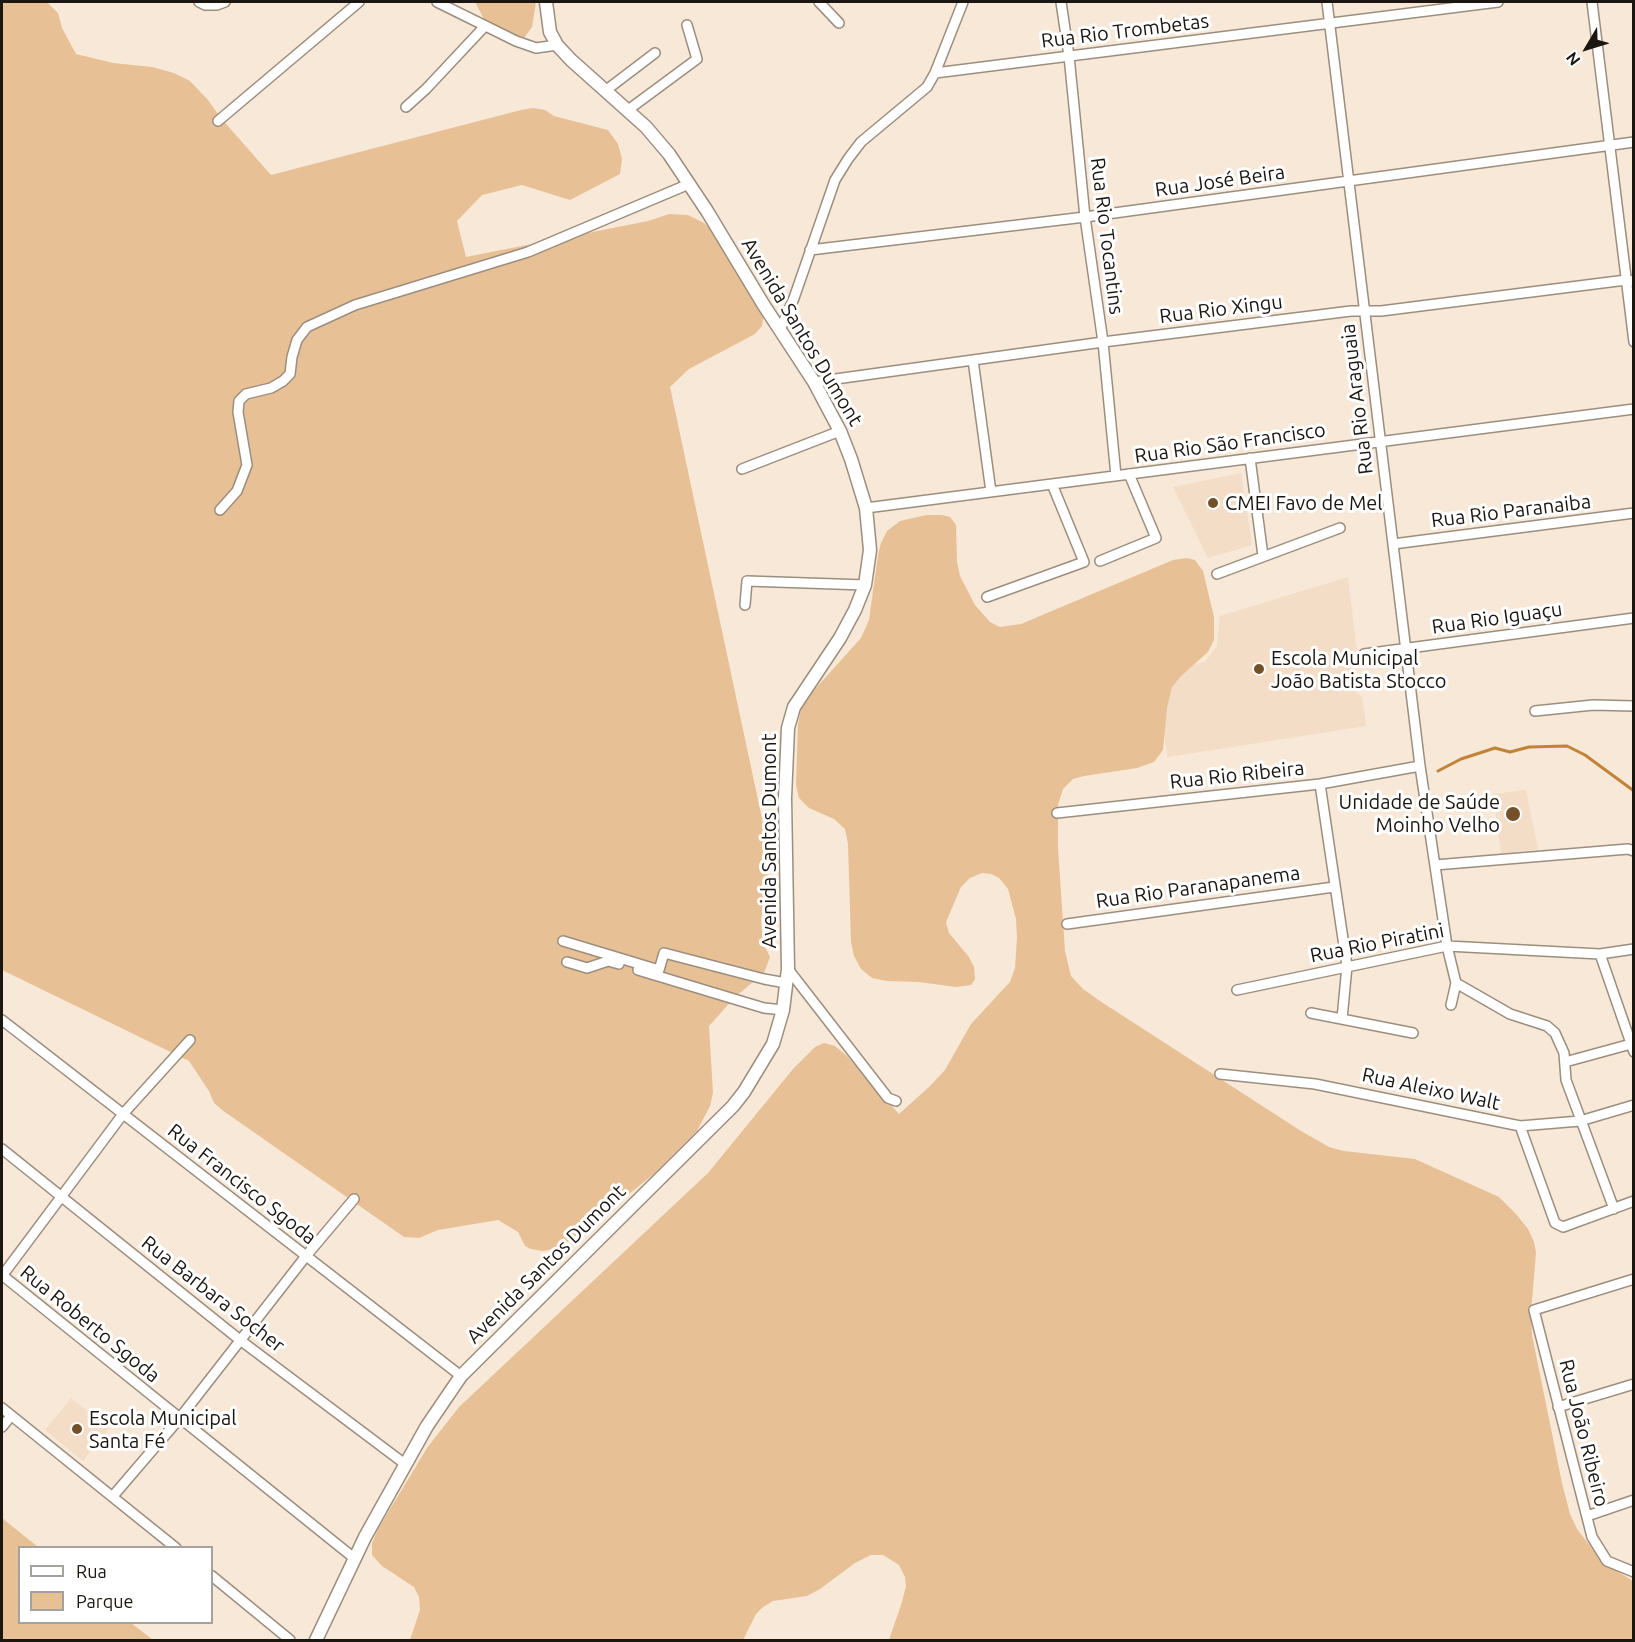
<!DOCTYPE html>
<meta charset="utf-8">
<style>
body{margin:0}
#map{position:relative;width:1635px;height:1642px;overflow:hidden;background:#f8e8d7;font-family:Ubuntu,sans-serif}
canvas{display:block}
.frame{position:absolute;inset:0;border:3px solid #1b1610;pointer-events:none}
.legend{position:absolute;left:18px;top:1546px;width:195px;height:78px;box-sizing:border-box;background:#fff;border:2px solid #a4a29f;margin:0;padding:8px 10px;list-style:none;font-size:18px;color:#1b1610}
.legend li{display:flex;align-items:center;gap:12px;height:30px}
.legend b{width:30px;border:2px solid #a4a29f}
.north{position:absolute;left:1557px;top:18px;width:60px;height:60px;-webkit-text-stroke:4px #fff;paint-order:stroke;rotate:232deg;font-size:16px;font-weight:700;line-height:24px;text-align:center;color:#1b1610}
.north::after{content:'';display:block;margin:auto;width:21px;height:27px;background:#1b1610;clip-path:polygon(50% 0,100% 100%,50% 72%,0 100%)}
</style>
<div id="map">
<canvas width="1635" height="1642"></canvas>
<div class="frame"></div>
<ul class="legend">
<li><b style="height:8px;background:#fff"></b>Rua</li>
<li><b style="height:16px;background:#e8c095"></b>Parque</li>
</ul>
<div class="north">N</div>
</div>
<script>
const ctx = document.querySelector('canvas').getContext('2d');
ctx.lineJoin = 'round';
function fill(path, color) {
  ctx.fillStyle = color;
  ctx.fill(path, 'evenodd');
}
function shape(rows) {
  const path = new Path2D();
  for (const r of rows) {
    path.moveTo(r[0], r[1]);
    for (let i = 2; i < r.length; i += 2) path.lineTo(r[i], r[i + 1]);
  }
  return path;
}
function strokePath(path, color, width, dash) {
  ctx.strokeStyle = color;
  ctx.lineWidth = width;
  ctx.lineCap = dash ? 'butt' : 'round';
  ctx.setLineDash(dash || []);
  ctx.stroke(path);
}
function label(font, color, halo, rows, align = 'center') {
  ctx.font = font + ' Ubuntu,sans-serif';
  ctx.lineWidth = 6;
  ctx.setLineDash([]);
  ctx.textBaseline = 'middle';
  ctx.strokeStyle = halo;
  ctx.fillStyle = color;
  for (const [text, x, y, turn = 0] of rows) {
    ctx.save();
    ctx.translate(x, y);
    ctx.rotate((+turn || 0) * Math.PI / 180);
    ctx.textAlign = isNaN(turn) ? turn : align;
    if (halo) ctx.strokeText(text, 0, 0);
    ctx.fillText(text, 0, 0);
    ctx.restore();
  }
}
fill(shape([
 [1241,473,1252,545,1208,558,1173,487],
 [1348,577,1358,660,1352,666,1350,678,1355,691,1362,697,1366,726,1168,757,1152,672,1205,662,1217,646,1220,616],
 [1526,790,1538,849,1501,854,1493,794],
 [71,1398,109,1428,83,1461,45,1430]
]), '#f3ddc6');
fill(shape([
 [2,2,47,2,58,13,62,28,76,54,113,63,152,67,174,73,190,81,208,100,220,117,271,175,521,110,533,108,545,110,554,116,608,130,618,144,622,159,620,174,570,200,522,185,482,195,457,221,466,257,648,221,669,214,688,215,704,223,728,245,764,314,762,326,755,334,689,369,670,387,767,842,768,873,761,920,763,943,770,957,764,973,735,997,709,1026,713,1093,710,1106,697,1131,655,1173,592,1224,566,1243,553,1249,543,1251,531,1249,525,1246,518,1232,498,1220,438,1230,419,1238,404,1237,222,1110,214,1103,209,1091,189,1061,2,970],
 [475,2,536,2,532,27,524,38,515,40,485,21],
 [926,515,942,515,950,517,956,525,957,561,960,576,975,605,990,622,1000,627,1021,624,1173,560,1187,558,1195,560,1203,571,1214,617,1214,640,1208,652,1181,676,1172,687,1167,708,1163,750,1154,762,1137,768,1084,776,1073,779,1063,789,1058,805,1058,848,1065,951,1071,976,1083,989,1100,1001,1301,1131,1329,1147,1344,1151,1415,1159,1499,1197,1516,1214,1528,1229,1534,1242,1536,1253,1531,1312,1532,1335,1562,1483,1570,1514,1577,1529,1594,1551,1608,1565,1633,1581,1633,1640,889,1640,902,1602,906,1586,905,1577,899,1565,883,1555,871,1555,855,1563,820,1589,807,1596,773,1601,763,1607,756,1614,743,1640,410,1640,420,1610,419,1597,414,1587,382,1566,372,1555,372,1543,378,1529,427,1448,459,1407,708,1173,793,1069,815,1047,824,1043,835,1046,847,1056,899,1114,929,1087,945,1070,971,1024,1010,982,1015,968,1017,938,1016,919,1008,889,999,878,991,874,982,873,970,878,961,887,946,922,949,933,969,957,974,967,975,979,971,985,956,987,919,982,887,981,872,978,861,969,854,956,851,942,848,844,845,829,834,819,809,808,799,798,796,785,798,724,801,709,806,699,861,638,869,620,878,555,881,543,887,531,900,521],
 [2,1518,38,1547,20,1548,20,1622,131,1623,153,1640,2,1640]
]), '#e8c095');
strokePath(shape([
 [1438,771,1461,759,1495,748,1510,752,1529,747,1567,746,1585,755,1634,791]
]), '#c08337', 3);
const minor = shape([
 [199,2,205,5,217,5,225,2],
 [437,2,516,41,536,48,557,45],
 [819,2,839,23],
 [1061,2,1069,56,1085,217,1103,342,1116,476],
 [1327,2,1420,766,1447,946,1456,983,1451,1005],
 [1592,2,1634,342],
 [935,73,1498,2],
 [605,91,655,53],
 [406,107,426,89,485,26],
 [628,110,697,59,687,25],
 [218,121,359,2],
 [810,250,1085,217,1634,142],
 [780,330,794,298,835,180,848,159,861,142,927,87,935,73,963,2],
 [973,360,991,492],
 [814,382,1103,342,1351,311,1381,311,1626,280,1634,281],
 [1250,458,1263,556],
 [742,469,840,431],
 [866,508,1634,409],
 [220,510,237,491,247,465,238,412,239,401,246,394,271,388,283,381,290,374,292,357,297,340,307,327,355,305,528,252,689,184],
 [1393,544,1634,513],
 [1100,561,1156,538,1129,474],
 [1217,574,1340,528],
 [987,597,1084,562,1052,484],
 [745,605,747,581,865,585],
 [1364,654,1634,618],
 [1535,711,1593,705,1634,706],
 [1320,784,1347,966,1342,1019],
 [1057,813,1320,784,1420,766],
 [1435,865,1628,849,1634,851],
 [1067,924,1334,887],
 [563,941,659,970,664,953,764,979,786,983],
 [1600,954,1634,1052],
 [567,962,587,968,608,961,619,964],
 [788,969,888,1098,896,1101],
 [638,970,764,1008,783,1010],
 [1456,983,1510,1014,1547,1026,1555,1033,1564,1053,1566,1080,1614,1209],
 [1237,990,1447,946,1600,954,1634,949],
 [1311,1013,1413,1033],
 [2,1020,461,1376],
 [1565,1062,1631,1044],
 [1220,1074,1315,1084,1520,1126,1580,1121,1634,1105],
 [1520,1126,1555,1223,1563,1227,1634,1201],
 [2,1149,240,1340,405,1464],
 [2,1275,354,1558],
 [2,1276,123,1114,190,1040],
 [1634,1279,1534,1310,1592,1537,1607,1561,1634,1572],
 [1558,1407,1634,1384],
 [2,1408,176,1548],
 [2,1427,11,1416],
 [113,1496,179,1419,306,1256,354,1199],
 [1587,1516,1634,1500],
 [212,1576,290,1640]
]);
const tertiary = shape([
 [316,1640,365,1537,427,1426,461,1376,733,1106,744,1092,773,1044,783,1010,788,969,785,798,788,728,794,707,840,638,855,610,865,585,870,550,866,508,851,459,840,431,814,382,763,304,707,211,669,154,646,127,571,60,557,45,550,32,546,2]
]);
strokePath(minor, '#9c8e7e', 12);
strokePath(tertiary, '#9c8e7e', 15);
strokePath(minor, '#fff', 9);
strokePath(tertiary, '#fff', 12);
for (const [x, y, r, color] of [
 [1213,503,6,"#735028"],
 [1259,669,6,"#735028"],
 [1513,814,8,"#735028"],
 [77,1429,6,"#735028"]
]) {
  const dot = new Path2D();
  dot.arc(x, y, r, 0, 2 * Math.PI);
  ctx.fillStyle = color;
  ctx.fill(dot);
  strokePath(dot, '#fff', 2);
}
label('20px', '#1b1610', '#fff', [
 ["Rua Rio Trombetas",1125,31,-7],
 ["Rua José Beira",1220,181,-8],
 ["Rua Rio Tocantins",1107,236,83],
 ["Rua Rio Xingu",1221,309,-7],
 ["Avenida Santos Dumont",802,332,59],
 ["Rua Rio Araguaia",1357,399,-97],
 ["Rua Rio São Francisco",1230,443,-8],
 ["Rua Rio Paranaiba",1511,511,-7],
 ["Rua Rio Iguaçu",1497,618,-8],
 ["Rua Rio Ribeira",1237,775,-6],
 ["Avenida Santos Dumont",769,841,-90],
 ["Rua Rio Paranapanema",1198,887,-8],
 ["Rua Rio Piratini",1377,943,-11],
 ["Rua Aleixo Walt",1431,1089,12],
 ["Rua Francisco Sgoda",242,1184,38],
 ["Avenida Santos Dumont",546,1264,-45],
 ["Rua Barbara Socher",213,1294,38],
 ["Rua Roberto Sgoda",90,1324,39],
 ["Rua João Ribeiro",1584,1433,76]
]);
label('20px', '#1b1610', '#fff', [
 ["CMEI Favo de Mel",1225,503],
 ["Escola Municipal",1271,658],
 ["João Batista Stocco",1271,681],
 ["Unidade de Saúde",1500,802,"right"],
 ["Moinho Velho",1500,825,"right"],
 ["Escola Municipal",89,1418],
 ["Santa Fé",89,1441]
], 'left');
</script>
